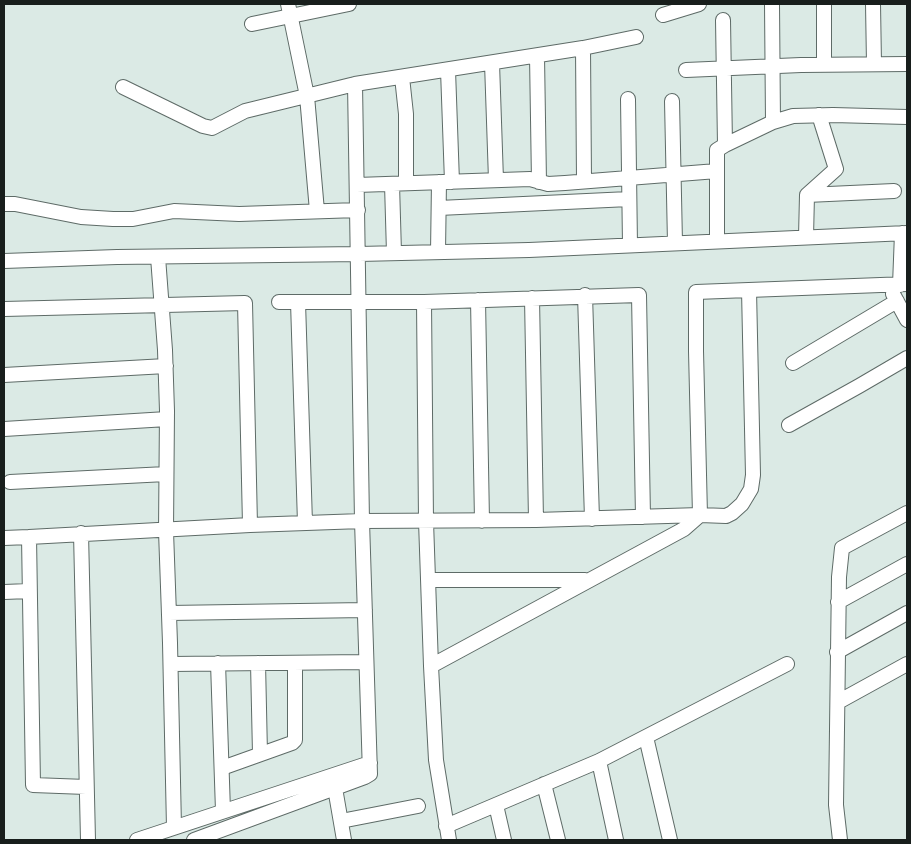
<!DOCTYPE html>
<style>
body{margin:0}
#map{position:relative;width:911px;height:844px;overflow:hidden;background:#dbeae5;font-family:"Roboto Condensed",sans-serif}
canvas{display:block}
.frame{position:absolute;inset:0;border:5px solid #181e1c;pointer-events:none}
</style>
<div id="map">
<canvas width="911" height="844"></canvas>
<div class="frame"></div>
</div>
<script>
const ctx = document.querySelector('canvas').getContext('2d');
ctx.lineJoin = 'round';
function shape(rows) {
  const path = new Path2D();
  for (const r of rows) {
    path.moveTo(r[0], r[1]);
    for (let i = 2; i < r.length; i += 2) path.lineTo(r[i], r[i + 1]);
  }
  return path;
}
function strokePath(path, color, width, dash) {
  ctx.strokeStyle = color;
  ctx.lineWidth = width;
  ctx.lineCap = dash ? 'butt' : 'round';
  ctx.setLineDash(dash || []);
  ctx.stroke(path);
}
const minor = shape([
 [288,4,307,96,317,211],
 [772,4,773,122],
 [824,4,824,65],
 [873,4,874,64],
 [663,15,699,4],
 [723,20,725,145],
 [252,24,349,4],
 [583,48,584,181],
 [537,56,539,182],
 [492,63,496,180],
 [448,70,452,182],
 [686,70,801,65,907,64],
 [402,77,406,114,406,183],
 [355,84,362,521,536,520,532,298],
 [123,87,203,126,212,128,245,111,355,84,583,48,636,37],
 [628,99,630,245],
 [672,101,675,243],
 [392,184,394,253],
 [357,185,530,179,548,184,565,183,717,171],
 [807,195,894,191],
 [4,204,15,204,81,217,113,219,133,219,174,211,239,214,358,210],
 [439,208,629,199],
 [806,237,807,195,836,169,819,115],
 [717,241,717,150,725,145,773,122,793,116,833,115,907,117],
 [438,252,439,182],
 [158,257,165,350,167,411,166,531,170,643,174,827],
 [4,261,117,257,359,254,529,250,907,233],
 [900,285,902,233],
 [893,294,907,320],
 [585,295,592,519],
 [478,300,482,521],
 [279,302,424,302,639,295,643,517],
 [298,302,305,523],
 [424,302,426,521,431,666,436,760,449,840],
 [4,309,245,303,250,525],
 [793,363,897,301],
 [4,375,166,366],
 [789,425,859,386,907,358],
 [4,429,167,419],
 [10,482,166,474],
 [536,520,700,515,726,516,732,513,742,504,751,489,753,475,749,290],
 [81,533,88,840],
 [4,538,29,537],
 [428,580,585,580],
 [4,592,29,591],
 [838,602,907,564],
 [169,613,365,610],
 [837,652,907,613],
 [218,663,223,811],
 [258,663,260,754],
 [171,664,366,662],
 [431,666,684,529,700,515,696,351,696,292,907,284],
 [838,702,907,664],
 [646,737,670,840],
 [599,761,616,840],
 [222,768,292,743,295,740,295,663],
 [544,784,558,840],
 [86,787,33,785,29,537,250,525,362,521,370,774,365,777,194,840],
 [335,788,344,840],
 [496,805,504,840],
 [341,821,418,806],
 [446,826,599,761,787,664],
 [137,840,370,763],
 [840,840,836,805,839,577,842,548,907,513]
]);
strokePath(minor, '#5e6b67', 16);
strokePath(minor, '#fff', 14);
</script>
